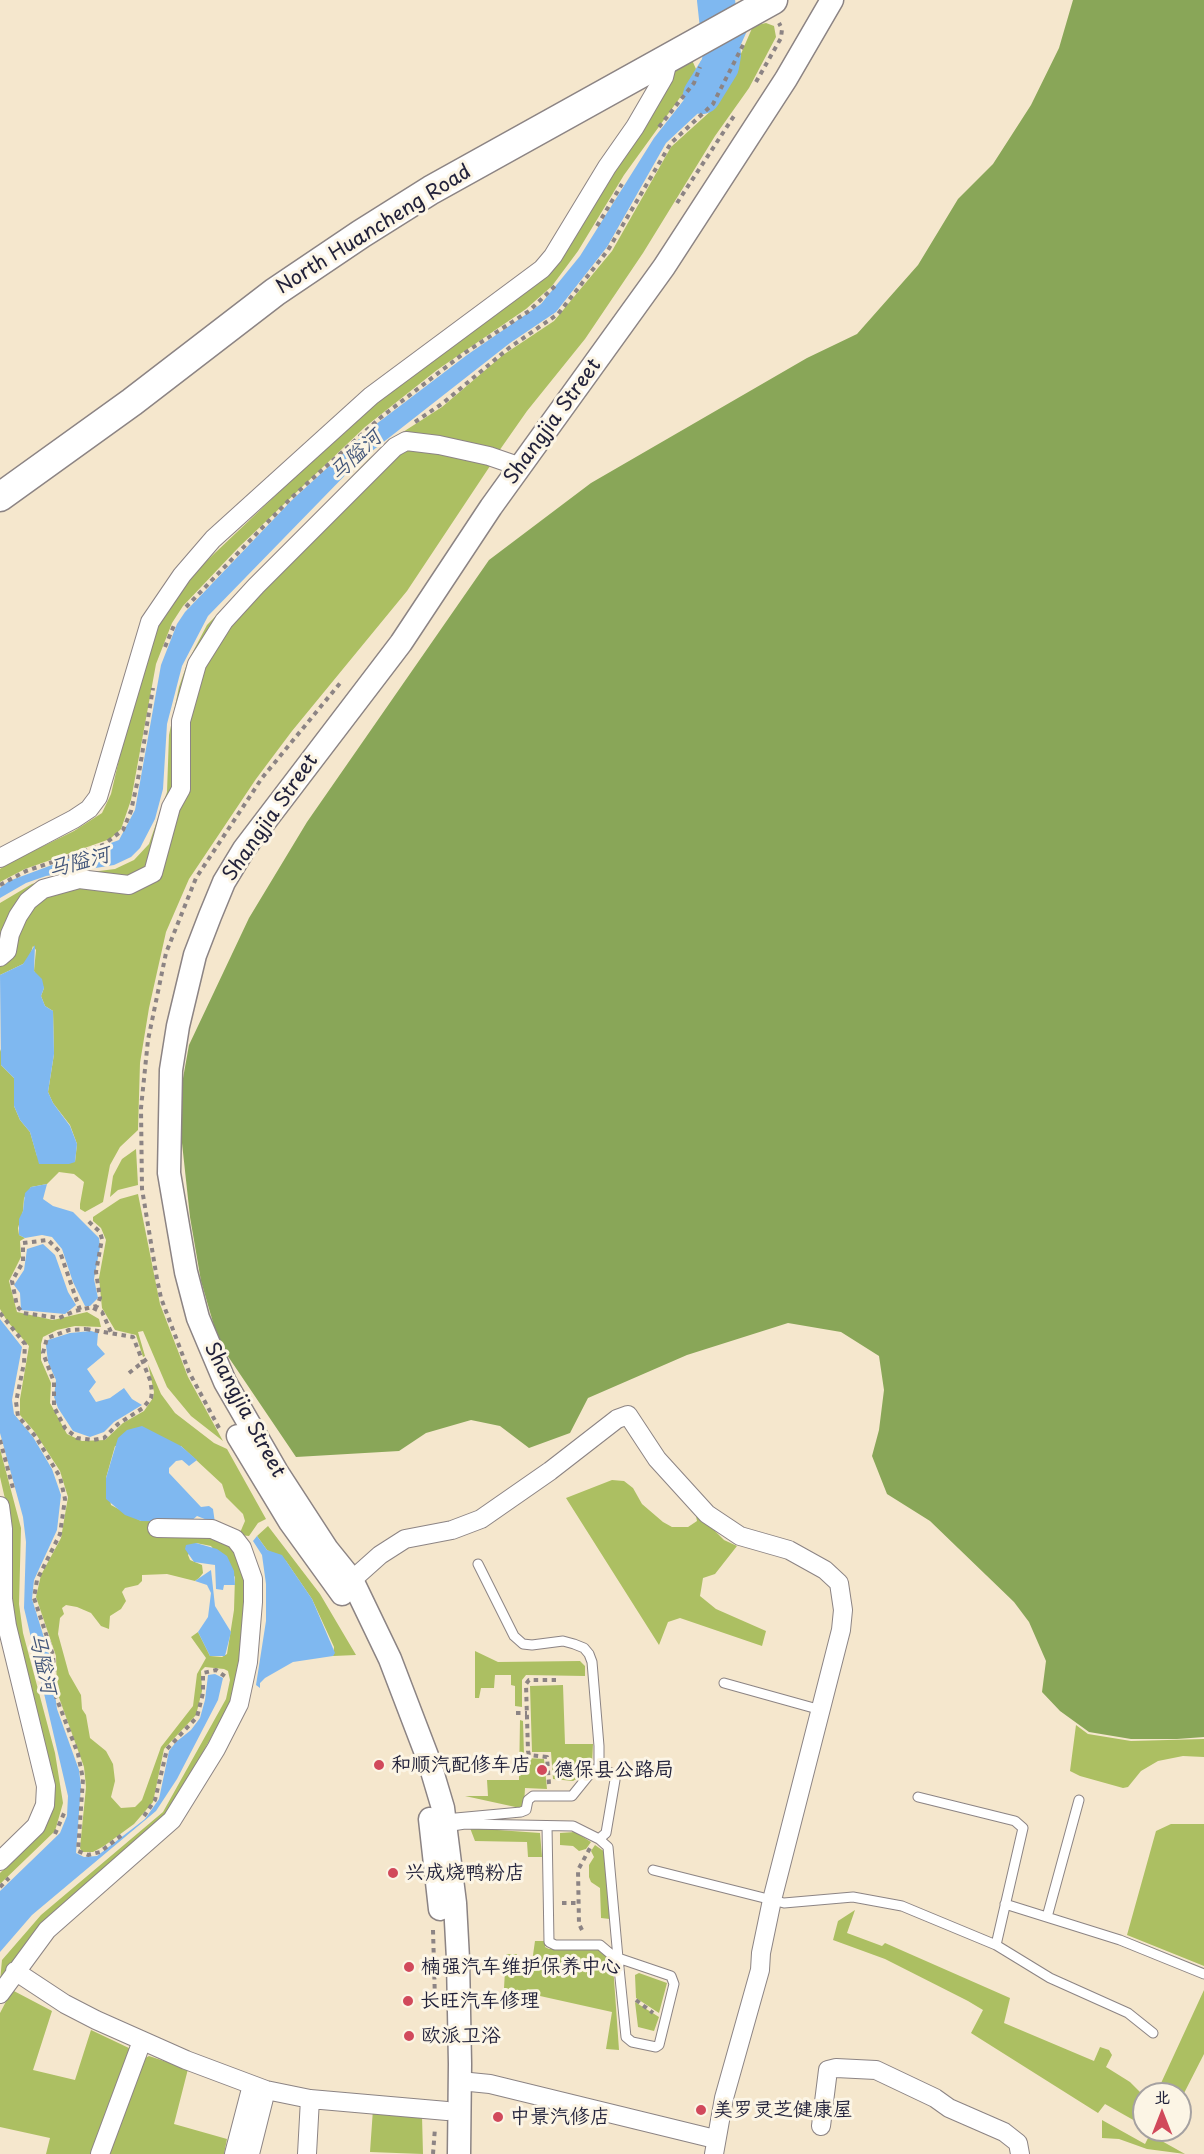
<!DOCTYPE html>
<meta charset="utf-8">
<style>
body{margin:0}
#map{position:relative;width:1204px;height:2154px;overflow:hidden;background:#f5e7cd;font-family:"Playpen Sans","LXGW WenKai TC",sans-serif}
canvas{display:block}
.north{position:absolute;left:1132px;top:2082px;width:60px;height:60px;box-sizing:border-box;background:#fcf5e5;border:2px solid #a5a1a1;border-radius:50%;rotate:0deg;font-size:16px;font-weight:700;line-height:24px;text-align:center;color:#22223b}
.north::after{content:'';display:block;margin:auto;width:21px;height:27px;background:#d1495b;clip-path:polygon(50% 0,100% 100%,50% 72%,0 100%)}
</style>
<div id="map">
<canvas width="1204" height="2154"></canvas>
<div class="north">北</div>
</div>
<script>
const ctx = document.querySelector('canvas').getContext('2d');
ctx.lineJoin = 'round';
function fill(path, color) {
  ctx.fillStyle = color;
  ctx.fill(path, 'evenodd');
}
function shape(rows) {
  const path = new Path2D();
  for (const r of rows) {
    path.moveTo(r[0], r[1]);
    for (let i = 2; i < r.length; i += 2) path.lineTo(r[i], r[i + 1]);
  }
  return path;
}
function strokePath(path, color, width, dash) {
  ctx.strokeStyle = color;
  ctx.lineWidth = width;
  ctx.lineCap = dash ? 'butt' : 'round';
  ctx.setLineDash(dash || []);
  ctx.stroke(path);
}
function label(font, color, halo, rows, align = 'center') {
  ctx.font = font + ' "Playpen Sans","LXGW WenKai TC",sans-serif';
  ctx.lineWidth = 6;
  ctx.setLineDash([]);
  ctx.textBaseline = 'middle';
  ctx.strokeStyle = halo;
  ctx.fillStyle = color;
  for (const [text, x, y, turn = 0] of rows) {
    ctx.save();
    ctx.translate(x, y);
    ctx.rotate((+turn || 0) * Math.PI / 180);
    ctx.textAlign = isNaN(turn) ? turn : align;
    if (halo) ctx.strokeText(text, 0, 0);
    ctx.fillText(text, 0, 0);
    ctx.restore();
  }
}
fill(shape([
 [766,23,774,26,776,37,749,88,715,136,643,253,585,339,527,411,499,451,410,438,204,645,177,787,162,836,141,876,41,886,0,953,0,903,32,884,59,876,115,869,134,860,149,844,167,792,169,735,179,687,188,661,207,625,370,458,403,432,442,407,503,355,554,321,612,251,671,147,713,109,730,79,753,26],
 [692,60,696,69,692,81,624,175,578,251,552,286,526,309,437,370,365,427,239,547,183,606,172,623,156,664,131,800,121,829,110,839,25,869,0,882,0,869,9,863,74,831,102,813,111,794,124,738,153,635,162,618,196,571,377,399,509,301,537,284,548,273,674,67],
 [404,445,492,463,407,591,292,731,256,779,189,879,166,932,149,1008,140,1063,138,1130,120,1147,110,1165,103,1202,85,1212,80,1209,80,1204,84,1182,74,1174,59,1172,47,1184,31,1187,24,1198,23,1211,18,1228,19,1235,25,1238,20,1241,21,1257,9,1281,17,1312,53,1320,87,1312,99,1319,101,1327,75,1326,57,1330,43,1337,41,1344,41,1360,51,1383,50,1403,67,1434,82,1441,105,1440,123,1423,144,1411,153,1398,154,1392,148,1364,161,1394,175,1413,214,1443,227,1449,266,1519,258,1523,249,1536,239,1535,245,1521,243,1514,226,1497,222,1484,181,1446,115,1446,106,1478,111,1505,141,1521,157,1521,212,1537,227,1543,239,1558,244,1567,245,1644,231,1701,169,1814,29,1940,0,1981,2,1960,41,1915,163,1812,226,1699,230,1680,228,1671,224,1669,205,1667,201,1671,202,1691,196,1715,164,1749,153,1802,134,1824,104,1846,93,1852,82,1852,80,1848,86,1787,84,1767,57,1692,56,1656,36,1597,41,1575,61,1538,68,1497,60,1471,34,1431,20,1415,20,1399,29,1346,7,1321,0,1309,0,1049,3,1057,1,1065,14,1078,14,1106,20,1120,30,1132,37,1156,51,1163,75,1162,77,1144,70,1125,53,1103,48,1092,54,1054,53,1011,45,1006,41,996,44,988,34,971,36,950,33,946,29,959,23,964,0,975,0,961,12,936,45,891,147,881,184,762,197,675,221,631],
 [196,1543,211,1546,235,1577,234,1610,227,1654,222,1657,210,1656,198,1632,191,1637,206,1658,197,1674,193,1706,161,1747,142,1800,135,1807,121,1808,111,1797,115,1781,113,1764,106,1751,90,1738,86,1715,82,1709,81,1695,69,1674,58,1634,60,1618,64,1614,62,1608,66,1605,77,1607,91,1613,101,1626,109,1629,110,1616,121,1609,126,1601,122,1592,125,1588,138,1585,142,1581,142,1575,167,1574,195,1581,199,1578,203,1573,202,1565,190,1560,188,1555],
 [136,1149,138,1185,118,1190,110,1197,113,1176,122,1159],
 [138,1194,160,1304,188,1377,223,1441,191,1416,167,1387,143,1331,138,1332,145,1356,143,1357,136,1335,115,1330,102,1308,99,1278,106,1240,101,1228,93,1221,93,1217,120,1199],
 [0,1449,21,1528,19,1604,23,1633,55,1753,63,1803,55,1831,0,1884,0,1873,44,1829,52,1811,37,1718,12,1606,11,1525,0,1477],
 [612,1480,624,1481,633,1488,642,1504,663,1522,672,1527,688,1527,697,1521,695,1511,724,1540,737,1546,715,1574,703,1578,700,1596,716,1609,766,1631,762,1646,680,1618,668,1622,659,1645,566,1498],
 [268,1526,320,1594,356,1655,333,1656,334,1647,312,1599,286,1561,267,1550,257,1536],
 [475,1651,498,1662,580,1661,585,1666,585,1676,526,1675,522,1680,522,1707,515,1706,515,1686,511,1685,511,1675,495,1675,494,1688,481,1688,479,1698,475,1698],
 [563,1685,565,1744,593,1744,592,1764,585,1774,573,1781,553,1779,551,1752,532,1752,530,1686],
 [520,1720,523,1721,524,1755,528,1758,544,1759,547,1789,525,1788,524,1806,520,1808,465,1796,488,1796,487,1780,519,1780],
 [1076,1725,1088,1734,1131,1741,1204,1739,1204,1757,1183,1756,1158,1761,1141,1771,1128,1787,1123,1788,1080,1776,1070,1771],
 [1171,1824,1204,1824,1204,1966,1127,1935,1156,1831],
 [470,1828,540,1833,542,1857,528,1857,527,1842,475,1841],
 [575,1832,591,1842,586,1849,579,1851,573,1846,560,1845,560,1833],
 [595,1845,605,1852,610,1919,601,1918,600,1888,591,1882,589,1877,589,1865,594,1857,591,1851],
 [855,1910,847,1933,882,1946,885,1943,1010,1998,1004,2023,1094,2061,1100,2047,1109,2050,1112,2055,1106,2067,1130,2082,1144,2096,1144,2126,1105,2104,1098,2113,971,2033,983,2010,968,2001,885,1959,833,1940,838,1921],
 [535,1941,545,1941,545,1947,549,1949,595,1947,604,1953,613,1965,619,2050,606,2049,612,2012,504,1988,506,1954,517,1954,517,1969,531,1969],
 [639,1973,667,1983,659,2013,636,1998,635,1975],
 [12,1990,52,2011,33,2070,75,2080,91,2030,131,2049,92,2154,46,2154,50,2138,0,2127,0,2013],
 [1204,1990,1204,2054,1180,2101,1180,2094,1156,2094],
 [635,2002,659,2017,654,2031,638,2027],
 [149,2056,188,2069,174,2124,227,2139,224,2154,107,2154,145,2058],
 [373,2109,422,2116,423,2154,370,2152],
 [1102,2120,1145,2144,1152,2130,1165,2130,1160,2140,1185,2154,1147,2149,1119,2139,1102,2138]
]), '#acbf62');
fill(shape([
 [1073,0,1204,0,1204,1737,1177,1739,1131,1739,1089,1732,1060,1711,1042,1692,1046,1661,1029,1622,1014,1602,930,1521,887,1494,872,1456,879,1430,884,1390,879,1356,841,1332,788,1323,687,1355,588,1398,570,1433,529,1448,500,1426,471,1420,426,1433,399,1451,296,1457,219,1343,201,1281,190,1217,182,1143,180,1095,189,1045,249,918,307,822,489,560,591,483,807,358,857,334,918,265,958,199,993,164,1031,105,1059,48]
]), '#89a658');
fill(shape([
 [747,31,727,75,710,102,666,143,607,247,556,312,510,343,358,462,208,616,182,666,167,724,163,789,155,819,140,848,131,857,114,865,46,876,26,883,0,898,0,888,9,881,119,840,135,810,161,665,177,624,185,612,292,500,371,428,467,355,541,304,580,256,654,138,694,87,701,71,700,62],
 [35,945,34,971,42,979,44,988,41,996,45,1006,53,1011,54,1054,48,1092,53,1103,70,1126,77,1144,75,1162,69,1164,39,1164,30,1132,20,1120,14,1106,14,1078,1,1065,0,975,23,964],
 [47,1184,43,1199,53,1206,73,1212,99,1238,100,1247,94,1279,98,1298,90,1306,85,1306,73,1282,62,1249,52,1237,42,1235,25,1238,19,1235,19,1219,23,1211,25,1193,31,1187],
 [43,1244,55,1255,68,1292,76,1305,65,1314,21,1310,20,1293,14,1285,24,1270,27,1249],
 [0,1319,22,1347,12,1400,14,1414,33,1437,52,1469,61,1495,57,1530,34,1580,32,1599,50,1657,57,1709,79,1770,81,1786,76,1853,84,1857,97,1856,145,1819,159,1799,169,1751,176,1742,191,1730,200,1718,205,1700,208,1675,215,1674,223,1678,218,1700,177,1779,156,1811,32,1915,0,1952,0,1891,60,1833,67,1816,68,1796,24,1608,26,1542,23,1517,0,1433],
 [91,1331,98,1333,97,1345,105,1354,87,1369,96,1382,89,1391,96,1402,110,1398,124,1388,132,1399,142,1405,114,1422,104,1432,90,1437,73,1431,58,1408,54,1397,56,1380,48,1362,46,1345,48,1340,70,1333],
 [142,1426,181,1446,197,1460,189,1466,182,1460,176,1461,169,1468,169,1473,201,1507,209,1506,213,1509,215,1523,197,1516,190,1522,141,1521,125,1515,106,1499,106,1478,118,1438,127,1430],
 [257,1536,267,1550,282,1555,312,1599,335,1653,333,1656,293,1662,265,1678,260,1683,260,1688,256,1685,266,1621,266,1584,262,1555,253,1541],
 [196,1543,217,1549,227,1556,234,1571,235,1585,224,1585,223,1590,216,1589,215,1565,194,1562,185,1549,186,1545],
 [211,1570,215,1606,231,1632,225,1656,210,1656,198,1632,208,1617,211,1593,207,1585,195,1581]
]), '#7fb8f0');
strokePath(shape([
 [702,95,720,66,722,55,716,0]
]), '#7fb8f0', 38);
const service = shape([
 [478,1564,514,1636,523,1644,532,1645,563,1641,574,1644,584,1648,589,1654,592,1662,599,1746,599,1769],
 [724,1683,821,1710],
 [918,1797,1015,1821,1023,1828,996,1945],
 [445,1819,521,1812,526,1810,528,1800,533,1796,572,1796,593,1770,599,1769,611,1773,615,1780,606,1833,599,1839,573,1826,465,1824,446,1827],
 [547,1826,549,1942,555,1945,600,1945,613,1956,618,1958,671,1976,674,1984,659,2045,656,2047,632,2042,626,2037,618,1958,608,1847,599,1839],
 [653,1870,784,1903,853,1897,902,1906,996,1945,1050,1978,1128,2013,1153,2033],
 [1005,1904,1120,1940,1204,1974],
 [1047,1917,1079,1800]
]);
const minor = shape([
 [0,858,74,819,89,809,98,797,150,622,182,575,213,539,371,396,542,269,553,256,607,167,635,127,664,77,669,57],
 [0,957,7,951,10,934,18,916,28,901,43,889,79,879,129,885,153,873,171,807,181,789,181,721,197,664,224,621,256,586,395,447,406,441,439,445,489,456,521,467],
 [0,1506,3,1529,3,1599,7,1626,46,1786,45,1805,36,1826,0,1861],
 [352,1580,380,1555,405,1539,452,1530,481,1519,550,1471,617,1419,628,1415,657,1459,707,1514,740,1536,789,1550,825,1570,839,1583,843,1610,841,1630,772,1900,761,1953,760,1970,724,2098,714,2154],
 [15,1971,65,2004,96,2020,186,2060,266,2090,310,2099,447,2111],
 [0,1994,47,1930,172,1820,216,1749,239,1704,248,1662,253,1602,253,1579,242,1548,235,1539,212,1529,157,1528],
 [460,2081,490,2084,715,2139],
 [821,2126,828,2070,836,2068,876,2070,935,2098,949,2108,1004,2132,1018,2143,1020,2154],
 [100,2154,142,2041],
 [234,2154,252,2085],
 [250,2154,266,2090],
 [307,2154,310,2099]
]);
const tertiary = shape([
 [238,1436,290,1522,342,1594],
 [430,1819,440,1909],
 [459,2154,460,2064,458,1959,455,1903,443,1808,429,1761,390,1659,352,1580,327,1549,277,1472,225,1382,198,1318,186,1272,169,1173,171,1070,178,1026,195,955,210,916,224,882,244,849,401,643,491,507,664,267,786,79,832,0]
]);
const primary = shape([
 [0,497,132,402,275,292,361,234,431,190,773,0]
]);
strokePath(service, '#8c8484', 11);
strokePath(minor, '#8c8484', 20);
strokePath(tertiary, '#8c8484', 25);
strokePath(primary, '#8c8484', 31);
strokePath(shape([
 [756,82,781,38,782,29,779,23],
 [659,127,694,83,700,67],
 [677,203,734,116],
 [597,226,622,184],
 [415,422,443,403,509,348,558,314,608,250,671,143,713,104,744,43],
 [186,607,291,498,380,418,463,354,529,311,557,284],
 [165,647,175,623],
 [0,885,26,871,103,845,123,830,131,811,138,779,153,688],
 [93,1308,102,1312,111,1332],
 [80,1310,60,1252,48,1240,23,1243,23,1262,12,1281,17,1306,23,1313,59,1318,75,1311,97,1306,100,1298,96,1272,102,1239,100,1232,86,1219],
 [0,1313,25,1344,24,1363,16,1402,18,1416,36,1437,60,1477,65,1499,60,1534,37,1580,34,1598,53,1655,56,1697,78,1754,83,1779,78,1851,88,1855,100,1852,122,1835],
 [86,1329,133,1337,150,1380,152,1392,151,1398,143,1408,118,1424,104,1438,93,1440,77,1438,65,1428,54,1407,54,1382,43,1353,47,1338,69,1330,86,1329],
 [129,1373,148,1358],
 [219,1428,189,1372,161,1298,157,1279,142,1189,141,1108,148,1040,166,953,196,878,262,778,341,682],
 [0,1440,14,1492],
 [516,1713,527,1713],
 [549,1784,547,1757,529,1755,528,1751,526,1684,529,1680,556,1680],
 [144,1816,155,1800,167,1749,197,1717,203,1693,203,1673,216,1670,226,1677],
 [55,1834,65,1811],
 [0,1887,9,1878],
 [562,1903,579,1903],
 [433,1930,435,2000],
 [582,1930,579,1924,578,1870,590,1848],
 [636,2000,653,2013],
 [433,2154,435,2128]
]), '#8c8484', 4, [4.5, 4.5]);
strokePath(service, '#fff', 9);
strokePath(minor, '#fff', 18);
strokePath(tertiary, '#fff', 22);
strokePath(primary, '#fff', 28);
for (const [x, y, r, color] of [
 [379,1765,6,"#d1495b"],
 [542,1770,6,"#d1495b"],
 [393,1873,6,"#d1495b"],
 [409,1967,6,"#d1495b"],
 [408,2001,6,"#d1495b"],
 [409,2036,6,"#d1495b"],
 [701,2110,6,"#d1495b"],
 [498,2117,6,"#d1495b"]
]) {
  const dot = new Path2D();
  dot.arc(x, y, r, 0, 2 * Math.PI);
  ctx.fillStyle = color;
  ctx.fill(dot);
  strokePath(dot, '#fcf5e5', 2);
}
label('20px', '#22223b', '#fcf5e5', [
 ["North Huancheng Road",374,230,-32],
 ["Shangjia Street",553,422,-54],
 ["Shangjia Street",271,818,-55],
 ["Shangjia Street",244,1410,62]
]);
label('20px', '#22223b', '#fcf5e5', [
 ["和顺汽配修车店",391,1765],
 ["德保县公路局",554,1770],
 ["兴成烧鸭粉店",405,1873],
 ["楠强汽车维护保养中心",421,1967],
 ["长旺汽车修理",420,2001],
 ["欧派卫浴",421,2036],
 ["美罗灵芝健康屋",713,2110],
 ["中景汽修店",510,2117]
], 'left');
label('italic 21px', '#43567a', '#fcf5e5', [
 ["马隘河",356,456,-43],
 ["马隘河",79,863,-15],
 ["马隘河",42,1663,78]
]);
</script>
